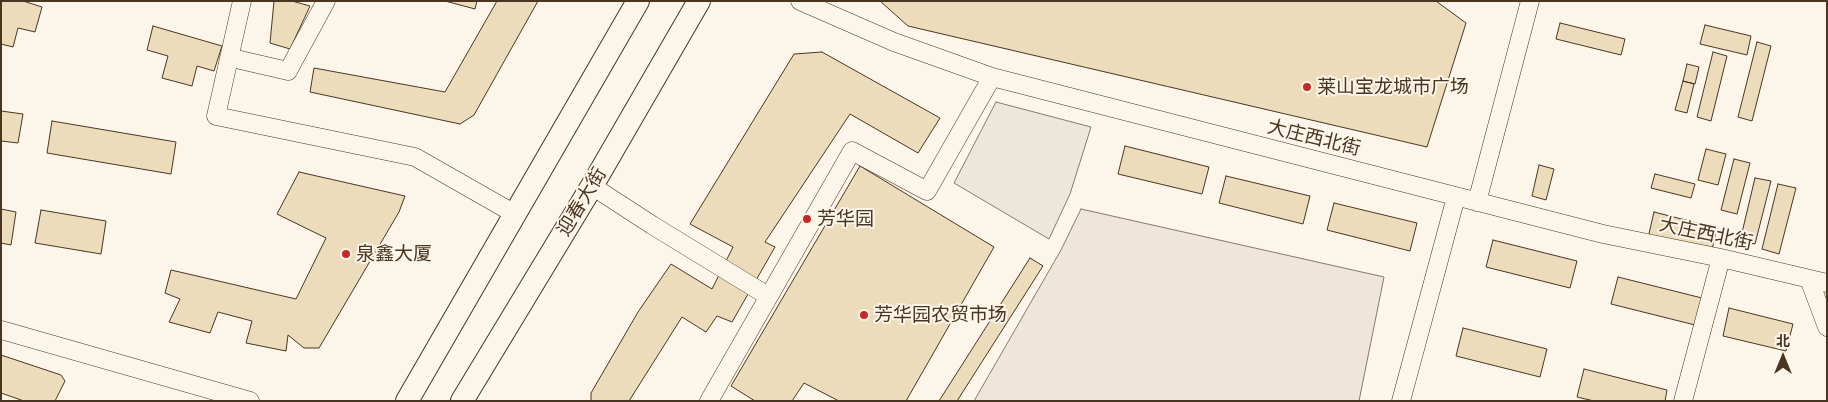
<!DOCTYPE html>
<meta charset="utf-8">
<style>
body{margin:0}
#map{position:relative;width:1828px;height:402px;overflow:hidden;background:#fbf6e9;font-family:"Alegreya Sans","Noto Sans SC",sans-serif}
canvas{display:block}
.frame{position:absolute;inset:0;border:2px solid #4a3520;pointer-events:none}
.north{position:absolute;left:1758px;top:332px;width:50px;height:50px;-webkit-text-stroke:4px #fbf6e9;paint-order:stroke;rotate:0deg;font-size:14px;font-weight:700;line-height:20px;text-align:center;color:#4a3520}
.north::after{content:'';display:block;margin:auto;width:18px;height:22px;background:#4a3520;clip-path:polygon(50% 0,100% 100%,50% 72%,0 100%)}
</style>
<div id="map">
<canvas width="1828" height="402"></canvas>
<div class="frame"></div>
<div class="north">北</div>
</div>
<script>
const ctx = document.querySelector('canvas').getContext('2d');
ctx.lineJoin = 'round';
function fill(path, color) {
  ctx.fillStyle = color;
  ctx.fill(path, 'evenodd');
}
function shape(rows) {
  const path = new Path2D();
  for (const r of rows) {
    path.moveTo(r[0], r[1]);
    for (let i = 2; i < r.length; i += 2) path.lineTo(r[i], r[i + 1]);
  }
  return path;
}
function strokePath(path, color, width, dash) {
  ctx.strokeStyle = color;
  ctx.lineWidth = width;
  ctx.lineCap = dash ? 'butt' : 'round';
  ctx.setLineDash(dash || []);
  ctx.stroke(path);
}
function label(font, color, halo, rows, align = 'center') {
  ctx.font = font + ' "Alegreya Sans","Noto Sans SC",sans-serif';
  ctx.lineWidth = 4;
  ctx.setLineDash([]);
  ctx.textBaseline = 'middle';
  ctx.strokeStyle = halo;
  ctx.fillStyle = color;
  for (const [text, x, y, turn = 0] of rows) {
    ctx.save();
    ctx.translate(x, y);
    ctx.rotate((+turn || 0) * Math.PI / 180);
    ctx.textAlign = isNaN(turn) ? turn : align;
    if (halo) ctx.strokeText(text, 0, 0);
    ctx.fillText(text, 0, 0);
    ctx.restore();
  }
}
const green = shape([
 [1081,209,1384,277,1359,401,974,401,1061,250,1081,209]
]);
fill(green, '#ede6d9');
strokePath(green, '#887966', 1);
const parking = shape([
 [996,102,1091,127,1070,194,1049,239,954,183,996,102]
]);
fill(parking, '#ede7d9');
strokePath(parking, '#887966', 1);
const building = shape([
 [1,1,23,1,42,7,35,32,18,28,13,47,1,44,1,1],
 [274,1,292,1,310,6,290,49,270,43,274,1],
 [445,1,477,1,475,9,445,1],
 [497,1,538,1,474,115,460,124,310,92,314,68,445,92,497,1],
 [880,1,1436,1,1466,23,1427,147,908,26,880,1],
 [1560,23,1625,39,1621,55,1556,39,1560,23],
 [1705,25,1751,36,1747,55,1700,44,1705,25],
 [153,26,222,46,214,71,197,66,192,86,162,78,168,56,147,50,153,26],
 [1757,42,1771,46,1752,121,1738,117,1757,42],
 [822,52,940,118,918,153,850,114,765,242,775,247,732,322,717,316,706,332,682,317,629,401,591,401,591,393,638,312,671,264,712,289,733,247,690,224,794,54,822,52],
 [1713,52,1727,56,1711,121,1697,117,1713,52],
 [1687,64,1699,67,1695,84,1683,81,1687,64],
 [1683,81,1694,84,1687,113,1675,110,1683,81],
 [1,111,23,114,18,143,1,141,1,111],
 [52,121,176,142,171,174,47,153,52,121],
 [1125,146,1209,167,1202,194,1118,174,1125,146],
 [1706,149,1726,154,1718,185,1698,180,1706,149],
 [1734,159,1750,163,1737,214,1721,210,1734,159],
 [1539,165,1554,169,1546,200,1532,196,1539,165],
 [860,166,994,247,906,401,839,401,804,383,792,401,755,401,731,386,860,166],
 [299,172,405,196,399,212,319,348,304,348,288,335,286,351,246,343,252,321,218,312,210,333,169,322,180,299,165,293,171,270,296,299,326,238,277,214,299,172],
 [1655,174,1695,184,1691,198,1651,188,1655,174],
 [1226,176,1310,196,1303,224,1219,203,1226,176],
 [1755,178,1771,181,1755,244,1740,241,1755,178],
 [1778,184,1796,188,1779,254,1762,249,1778,184],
 [1334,203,1417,223,1410,251,1327,230,1334,203],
 [1,209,16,212,11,245,1,243,1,209],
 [41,210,106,221,101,254,35,243,41,210],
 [1654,212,1717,228,1711,254,1648,238,1654,212],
 [1493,240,1577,261,1570,288,1486,267,1493,240],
 [1030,258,1043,266,957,401,939,401,1030,258],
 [1618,277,1702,298,1695,325,1611,304,1618,277],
 [1729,308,1793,324,1786,351,1723,336,1729,308],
 [1463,328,1547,349,1540,377,1456,356,1463,328],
 [1,355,61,375,65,381,55,401,24,401,1,393,1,355],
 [1584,369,1667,390,1665,401,1594,401,1577,397,1584,369]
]);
fill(building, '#ecdcbc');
strokePath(building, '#4a3520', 1);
const minor = shape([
 [242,1,216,116,415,157,515,214],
 [800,1,894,42,992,77,1603,234,1721,258,1827,283],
 [236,59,288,71,326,1],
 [592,186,652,225,768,296],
 [1477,202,1530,1],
 [1809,279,1827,327],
 [1,330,250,401],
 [709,401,852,151,927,191,992,77],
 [1401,401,1456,197],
 [1683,401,1721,258]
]);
const major = shape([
 [407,401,638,1],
 [462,401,592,186,699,1]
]);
strokePath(minor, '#4a3520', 19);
strokePath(major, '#4a3520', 24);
strokePath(minor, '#fbf6e9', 18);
strokePath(major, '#fbf6e9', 22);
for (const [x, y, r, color] of [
 [1307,87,5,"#c62828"],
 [807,219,5,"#c62828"],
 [346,254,5,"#c62828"],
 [864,315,5,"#c62828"]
]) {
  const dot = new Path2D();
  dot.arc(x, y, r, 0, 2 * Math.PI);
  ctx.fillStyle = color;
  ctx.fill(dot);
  strokePath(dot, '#fbf6e9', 2);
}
label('19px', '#4a3520', '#fbf6e9', [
 ["莱山宝龙城市广场",1317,87],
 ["芳华园",817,219],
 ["泉鑫大厦",356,254],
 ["芳华园农贸市场",874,315]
], 'left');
label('19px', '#4a3520', '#fbf6e9', [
 ["大庄西北街",1314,138,14],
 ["迎春大街",582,202,-59],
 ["大庄西北街",1706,234,12]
]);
</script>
